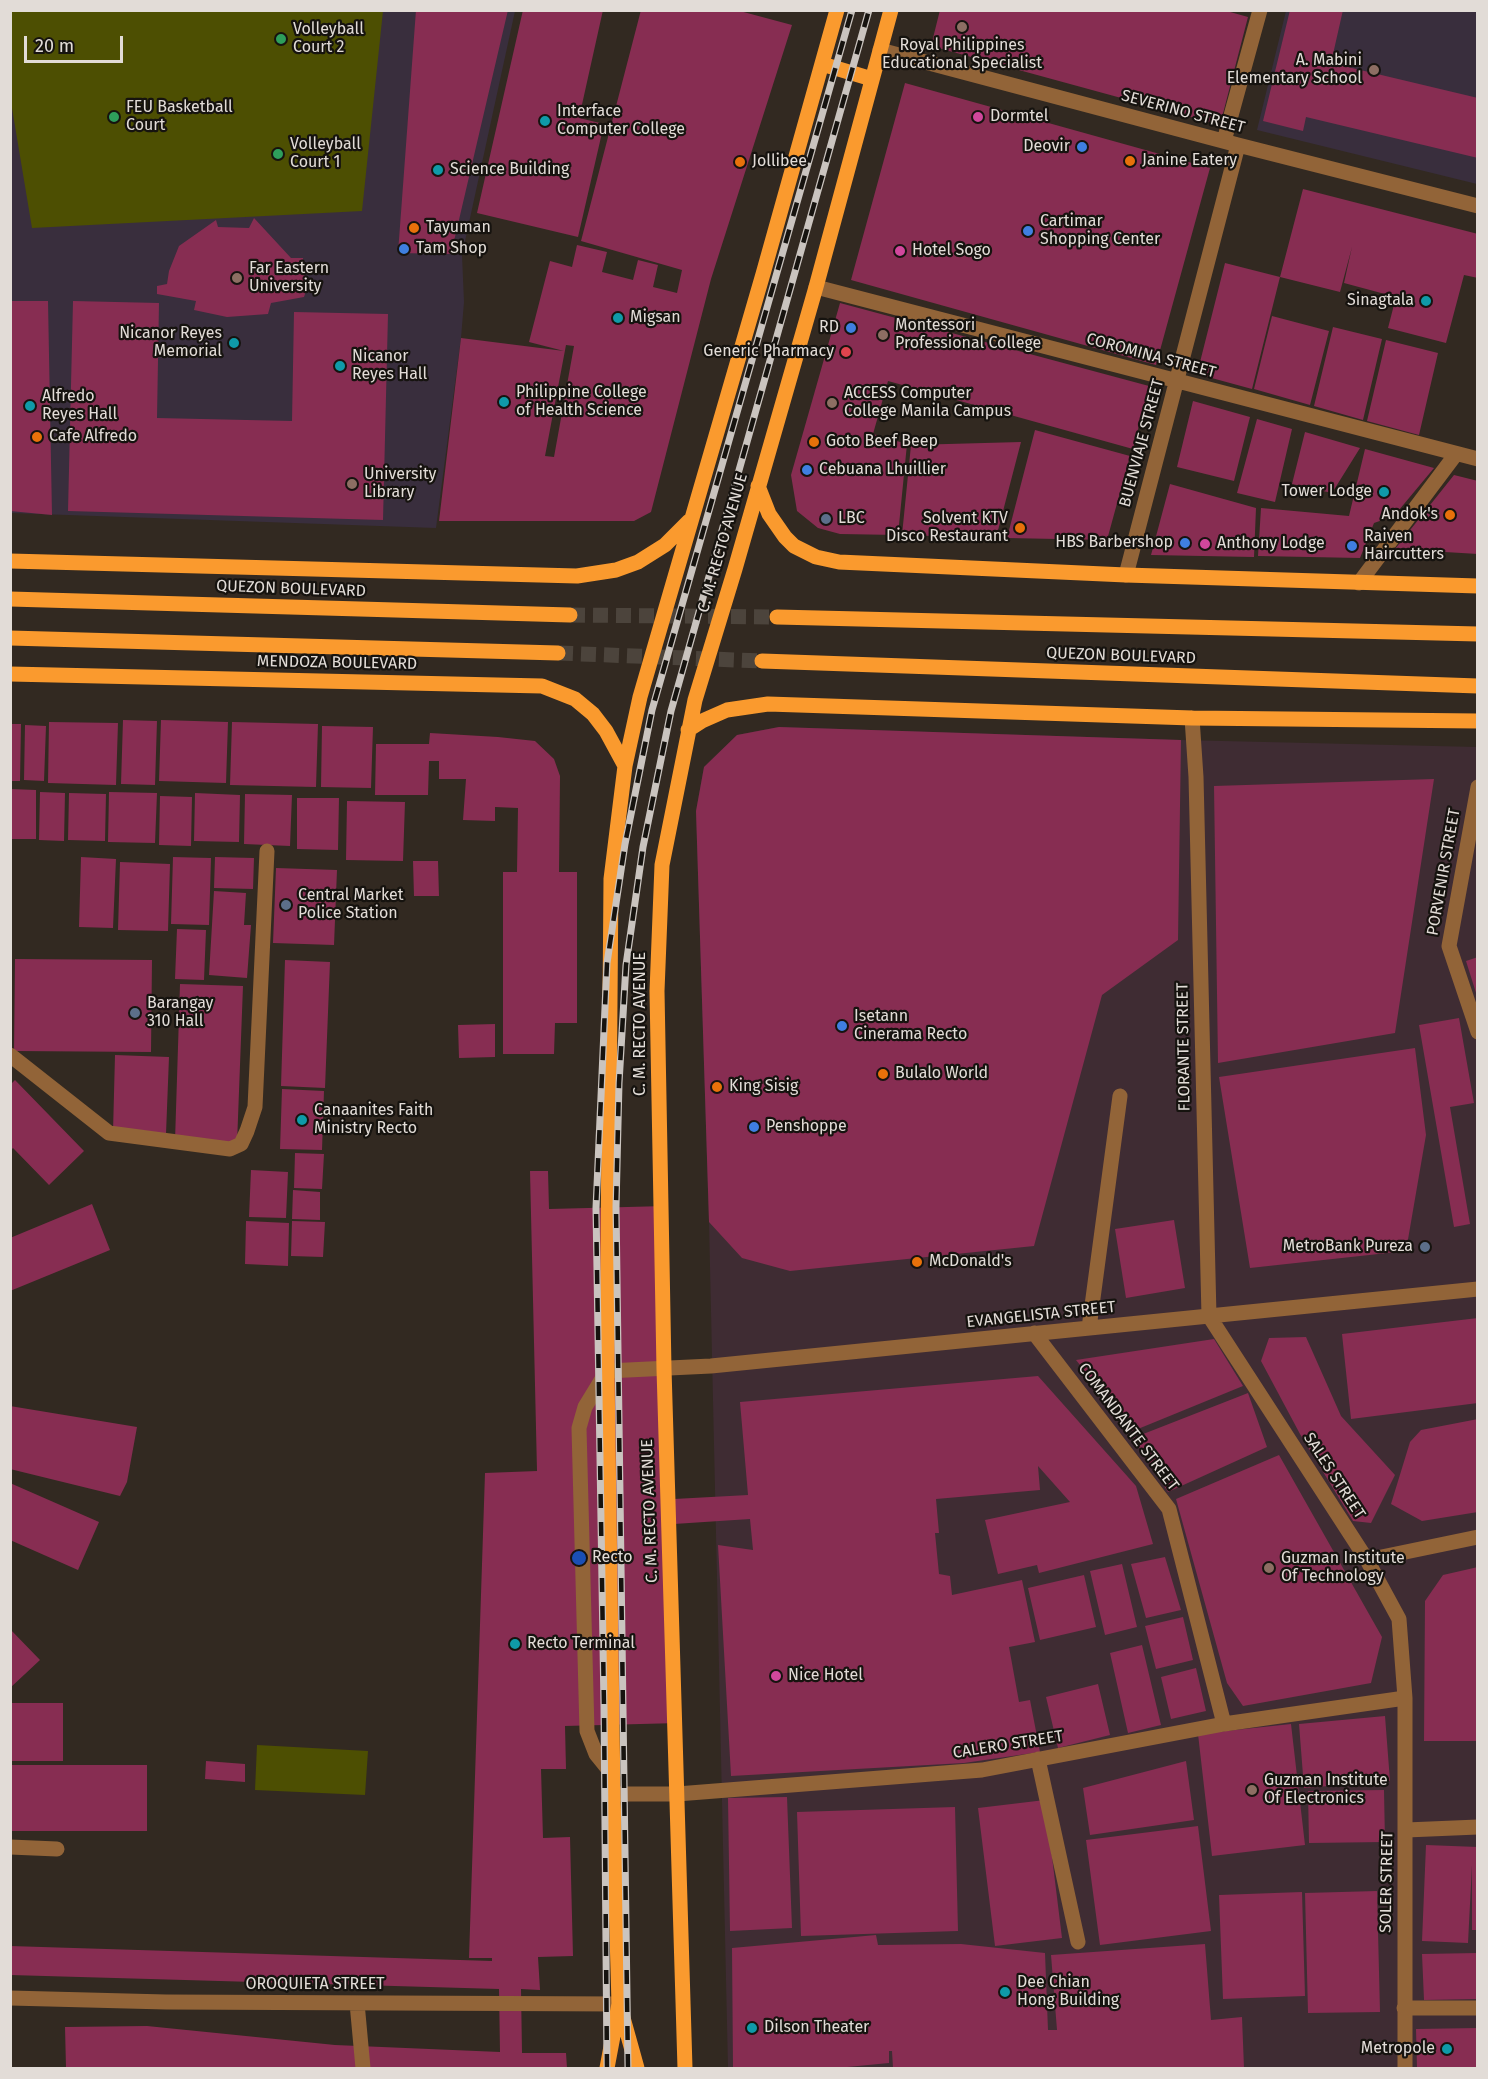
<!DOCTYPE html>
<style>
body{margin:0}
#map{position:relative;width:1488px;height:2079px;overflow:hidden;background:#322921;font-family:"Fira Sans",sans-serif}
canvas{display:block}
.frame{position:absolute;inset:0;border:12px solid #e2dcd7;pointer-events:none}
.scale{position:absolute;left:24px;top:36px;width:99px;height:27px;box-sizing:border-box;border:3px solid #e2dcd7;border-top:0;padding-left:8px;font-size:18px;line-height:21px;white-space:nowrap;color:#e2dcd7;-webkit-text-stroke:4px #16130f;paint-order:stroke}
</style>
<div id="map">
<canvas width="1488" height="2079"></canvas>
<div class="frame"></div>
<div class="scale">20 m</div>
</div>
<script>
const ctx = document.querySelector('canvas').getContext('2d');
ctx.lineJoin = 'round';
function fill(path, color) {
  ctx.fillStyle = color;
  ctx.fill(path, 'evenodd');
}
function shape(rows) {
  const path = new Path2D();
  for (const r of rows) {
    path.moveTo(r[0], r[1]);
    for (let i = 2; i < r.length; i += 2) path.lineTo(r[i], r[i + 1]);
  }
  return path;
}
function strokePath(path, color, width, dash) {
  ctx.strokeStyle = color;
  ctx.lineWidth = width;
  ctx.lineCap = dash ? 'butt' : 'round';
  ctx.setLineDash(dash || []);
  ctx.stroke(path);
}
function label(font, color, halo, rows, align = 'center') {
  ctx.font = font + ' "Fira Sans",sans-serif';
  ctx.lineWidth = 4.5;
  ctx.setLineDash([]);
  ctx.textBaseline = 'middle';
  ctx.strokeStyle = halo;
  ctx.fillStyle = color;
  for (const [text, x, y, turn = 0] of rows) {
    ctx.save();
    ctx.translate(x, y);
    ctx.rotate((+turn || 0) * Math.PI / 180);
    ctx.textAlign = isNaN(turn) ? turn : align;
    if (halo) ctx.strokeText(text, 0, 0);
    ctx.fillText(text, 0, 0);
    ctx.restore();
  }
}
fill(shape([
 [779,727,1181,740,1477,747,1477,2068,728,2068,709,1222,696,811,704,767,737,735]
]), '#3f2c33');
fill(shape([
 [11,11,515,11,462,255,464,302,461,338,436,528,11,513],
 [1286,11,1477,11,1477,184,1257,130]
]), '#392e3d');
fill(shape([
 [10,11,383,11,362,211,32,228,11,102],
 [257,1745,368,1751,365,1795,255,1790]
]), '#4d4f02');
fill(shape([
 [416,10,508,10,451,254,398,253],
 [523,10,603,10,579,118,604,124,578,237,477,213],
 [641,10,736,10,792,25,711,279,651,512,634,521,439,521,461,338,564,351,529,342,550,261,572,267,577,245,607,252,602,272,633,280,638,260,658,265,653,287,677,293,682,270,581,241],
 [566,345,574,346,554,457,545,456],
 [940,10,1223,10,1248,17,1220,125,931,46],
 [1290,10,1343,10,1331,63,1478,98,1478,158,1306,117,1303,131,1263,121],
 [905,83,1210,168,1156,365,851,280],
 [1303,189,1478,234,1478,278,1464,275,1446,343,1388,328,1396,297,1344,283,1352,247,1340,292,1280,277],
 [254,218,291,258,303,258,306,291,304,297,271,303,268,314,227,317,194,310,196,301,157,294,157,286,167,284,169,271,179,246,216,220,218,227,249,228],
 [1225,263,1280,277,1252,389,1197,374],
 [10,301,48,301,52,515,10,511],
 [73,301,159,303,157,418,292,421,294,312,388,314,383,520,68,511],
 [840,303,1149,386,1133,449,888,381,873,434,907,444,898,535,840,534,818,528,797,511,791,475],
 [1272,316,1329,331,1310,405,1254,389],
 [1333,327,1382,339,1363,420,1314,406],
 [1386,340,1438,353,1419,435,1367,421],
 [1193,401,1250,417,1234,481,1177,467],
 [1257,419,1292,429,1275,502,1237,493],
 [1035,430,1130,456,1107,540,1007,538],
 [1305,432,1360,448,1332,493,1292,484],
 [1021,442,996,538,902,535,911,445],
 [1365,449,1434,468,1394,516,1374,523,1360,558,1258,556,1261,508,1349,516],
 [1454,475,1478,481,1478,554,1395,549],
 [1170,484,1256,508,1254,557,1151,555],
 [123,720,157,721,155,785,121,784],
 [161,720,228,722,226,783,159,781],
 [49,722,118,723,116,785,48,783],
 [232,722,318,724,316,787,230,785],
 [10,724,21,724,20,781,10,781],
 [25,725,46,726,44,781,24,780],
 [322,726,373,727,371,788,321,787],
 [779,727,1181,740,1178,940,1102,995,1034,1246,790,1271,742,1258,709,1222,696,811,704,767,737,735],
 [430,733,498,737,535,741,554,759,560,776,559,872,577,872,577,1023,555,1023,554,1054,503,1054,503,872,517,872,518,808,495,807,495,821,463,820,466,779,439,779,439,761,429,761,428,795,375,795,376,744,429,744],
 [1434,779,1395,1033,1218,1063,1214,786],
 [10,789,36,790,36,839,10,839],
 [40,792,65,793,64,841,39,840],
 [109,792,157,793,155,843,108,842],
 [69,793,106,794,105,841,68,840],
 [195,793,240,795,239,842,194,841],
 [245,794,292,795,290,846,244,844],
 [160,796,192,797,191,846,159,845],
 [297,798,339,798,338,850,297,849],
 [347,801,405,802,403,861,346,860],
 [81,857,116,859,113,928,79,927],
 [173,857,211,858,209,925,171,924],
 [215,857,254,858,253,889,214,888],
 [413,861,438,861,439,896,414,896],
 [120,862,170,864,168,931,118,930],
 [276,868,337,870,334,945,273,943],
 [214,891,246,893,244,925,251,925,247,978,209,975],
 [177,929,206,930,204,980,175,979],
 [1478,957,1478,996,1477,996,1466,961],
 [15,959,152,960,151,1052,14,1051],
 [285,960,330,962,325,1088,281,1086],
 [180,984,243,986,237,1144,175,1141],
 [1459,1018,1474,1103,1450,1107,1470,1224,1454,1227,1419,1025],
 [495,1024,495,1057,459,1058,458,1025],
 [1415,1048,1426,1135,1406,1251,1250,1268,1219,1077],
 [115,1055,169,1057,166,1134,113,1132],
 [15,1080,84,1151,49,1185,13,1148,10,1151,10,1085],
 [282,1089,324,1091,322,1150,280,1149],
 [295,1153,324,1154,322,1189,294,1188],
 [251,1170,288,1172,286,1218,249,1217],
 [530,1171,548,1171,549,1209,666,1206,674,1499,748,1495,740,1402,1038,1376,1136,1486,1153,1544,1039,1573,1037,1565,998,1574,985,1520,1070,1502,1038,1466,1040,1490,936,1499,939,1533,935,1533,939,1574,950,1576,952,1595,1022,1580,1035,1642,1009,1647,1019,1702,1030,1700,1040,1752,964,1763,731,1776,718,1545,753,1550,750,1519,674,1524,679,1723,565,1726,566,1769,541,1769,543,1838,570,1837,573,1956,538,1957,540,1990,521,1989,522,2053,566,2053,567,2068,66,2068,65,2027,147,2026,335,2045,500,2052,499,1989,10,1975,10,1946,492,1961,492,1958,469,1958,485,1473,537,1471],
 [293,1190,320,1192,320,1220,292,1219],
 [92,1204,110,1250,10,1291,10,1238],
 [1174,1220,1185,1288,1126,1298,1115,1229],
 [246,1221,289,1223,288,1266,245,1264],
 [292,1221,325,1222,323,1257,291,1256],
 [1478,1318,1478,1403,1351,1419,1342,1334],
 [1306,1337,1341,1416,1395,1475,1371,1523,1353,1521,1300,1434,1261,1361,1269,1338],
 [1214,1339,1243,1386,1133,1431,1076,1360],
 [1248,1393,1267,1447,1168,1492,1133,1438],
 [10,1406,137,1427,127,1482,120,1496,10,1469],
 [1478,1419,1478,1512,1422,1521,1391,1504,1410,1442,1421,1430],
 [1279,1455,1382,1637,1371,1683,1243,1706,1227,1683,1176,1499],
 [10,1483,99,1522,78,1570,10,1540],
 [1165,1557,1181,1610,1146,1618,1131,1564],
 [1122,1564,1137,1627,1105,1635,1090,1571],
 [1478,1567,1478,1741,1424,1741,1425,1601,1443,1575],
 [1084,1575,1096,1627,1040,1640,1028,1588],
 [1183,1617,1193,1660,1156,1669,1145,1626],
 [10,1629,40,1660,10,1688],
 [1142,1645,1161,1725,1128,1733,1110,1653],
 [1196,1668,1206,1711,1171,1719,1161,1677],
 [1098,1684,1110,1735,1058,1748,1046,1697],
 [10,1703,63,1703,63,1761,10,1761],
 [1385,1716,1390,1781,1304,1788,1299,1724],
 [1291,1724,1305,1845,1212,1856,1198,1734],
 [206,1761,245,1764,245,1782,205,1779],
 [1186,1761,1194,1820,1090,1835,1083,1788],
 [10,1765,147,1765,147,1831,10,1831],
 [1384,1790,1385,1842,1309,1843,1308,1791],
 [787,1797,792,1928,730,1931,728,1798],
 [1045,1800,1062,1938,995,1946,978,1808],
 [955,1807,958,1931,801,1936,797,1812],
 [1198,1826,1211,1931,1100,1945,1086,1840],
 [1426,1845,1478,1847,1478,1930,1472,1930,1472,1865,1468,1943,1422,1941],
 [1377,1891,1380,2012,1308,2013,1305,1893],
 [1302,1892,1305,1996,1223,1999,1219,1895],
 [876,1935,878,1945,961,1944,1045,1953,1048,2030,1057,2030,1051,1955,1205,1944,1211,2020,1242,2017,1244,2068,893,2068,892,2051,889,2051,889,2063,837,2068,733,2068,732,1948],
 [1478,1953,1478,1999,1424,2000,1422,1954],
 [1478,2028,1478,2068,1417,2068,1416,2029]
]), '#872d52');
strokePath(shape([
 [570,615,777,617],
 [558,653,762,661]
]), '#4c443c', 15, [15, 8]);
strokePath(shape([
 [880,50,1238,145,1478,206],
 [1224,141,1260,10],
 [816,287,1478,459],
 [1126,575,1238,145],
 [1359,583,1456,454],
 [1192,718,1196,777,1209,1316],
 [1478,787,1449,946,1478,1032],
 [10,1055,109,1133,230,1149,241,1144,247,1131,255,1107,267,851],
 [1209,1316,1367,1560,1399,1619,1405,1698,1405,2068],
 [1089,1328,1120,1096],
 [1034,1333,1169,1509,1224,1724],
 [1367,1560,1478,1537],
 [1038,1759,1078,1942],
 [613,1775,596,1754,587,1731,579,1428,585,1407,607,1371,711,1366,1478,1289],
 [613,1794,677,1794,982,1770,1224,1724,1405,1698],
 [1406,1830,1478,1827],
 [10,1847,57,1849],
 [10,1998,166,2002,619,2004],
 [357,2003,363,2068],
 [1404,2008,1478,2008]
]), '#926438', 15);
strokePath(shape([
 [822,64,872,79],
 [758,486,769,514,785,537,794,546,816,557,839,562,1126,575,1478,586],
 [10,561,577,576,616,570,638,562,665,545,689,521],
 [10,599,570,615],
 [777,617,1478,634],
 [10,638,558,653],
 [762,661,1478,686],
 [10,674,542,686,575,699,593,714,606,731,625,766],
 [688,730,702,721,727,710,768,704,1192,718,1478,721],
 [620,2007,637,2068],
 [607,2068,619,2004,613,1794,607,1371,611,879,625,766,640,697,763,274,837,10],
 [685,2068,664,1369,657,991,662,865,695,700,735,569,816,287,891,10]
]), '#fa9a2e', 15);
const rail = shape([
 [607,2068,604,1707,596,1208,607,963,625,844,652,710,852,10],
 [628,2068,616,1207,619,1083,626,965,643,847,671,711,869,10]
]);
strokePath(rail, '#cac4bf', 7);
strokePath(rail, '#16130f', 4.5, [14]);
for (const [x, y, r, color] of [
 [962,27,6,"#8d6e63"],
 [281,39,6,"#2e9e5b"],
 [1374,70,6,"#8d6e63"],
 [114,117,6,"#2e9e5b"],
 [978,117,6,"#d1479c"],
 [545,121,6,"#0f9aa8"],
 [1082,147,6,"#3f7fe0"],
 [278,154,6,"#2e9e5b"],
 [1130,161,6,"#e8710a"],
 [740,162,6,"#e8710a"],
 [438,170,6,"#0f9aa8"],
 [414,228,6,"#e8710a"],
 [1028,231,6,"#3f7fe0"],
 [404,249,6,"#3f7fe0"],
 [900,251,6,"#d1479c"],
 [237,278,6,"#8d6e63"],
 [1426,301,6,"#0f9aa8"],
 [618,318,6,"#0f9aa8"],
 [851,328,6,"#3f7fe0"],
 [883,335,6,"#8d6e63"],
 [234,343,6,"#0f9aa8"],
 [846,352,6,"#e0444e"],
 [340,366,6,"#0f9aa8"],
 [504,402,6,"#0f9aa8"],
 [832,403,6,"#8d6e63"],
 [30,406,6,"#0f9aa8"],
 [37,437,6,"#e8710a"],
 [814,442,6,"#e8710a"],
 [807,470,6,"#3f7fe0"],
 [352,484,6,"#8d6e63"],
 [1384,492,6,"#0f9aa8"],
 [1450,515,6,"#e8710a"],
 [826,519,6,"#5c6f8a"],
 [1020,528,6,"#e8710a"],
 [1185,543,6,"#3f7fe0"],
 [1205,544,6,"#d1479c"],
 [1352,546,6,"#3f7fe0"],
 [286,905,6,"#5c6f8a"],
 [135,1013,6,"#5c6f8a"],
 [842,1026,6,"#3f7fe0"],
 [883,1074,6,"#e8710a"],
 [717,1087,6,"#e8710a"],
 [302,1120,6,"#0f9aa8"],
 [754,1127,6,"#3f7fe0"],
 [1425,1247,6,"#5c6f8a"],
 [917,1262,6,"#e8710a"],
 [579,1558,8,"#1a4fb4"],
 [1269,1568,6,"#8d6e63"],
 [515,1644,6,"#0f9aa8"],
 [776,1676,6,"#d1479c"],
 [1252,1790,6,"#8d6e63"],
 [1005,1992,6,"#0f9aa8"],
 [752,2028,6,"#0f9aa8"],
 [1447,2049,6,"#0f9aa8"]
]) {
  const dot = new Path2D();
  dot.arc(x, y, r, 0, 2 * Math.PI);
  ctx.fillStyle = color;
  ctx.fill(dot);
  strokePath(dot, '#16130f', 2);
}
label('16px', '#e2dcd7', '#16130f', [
 ["Volleyball",293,30],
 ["Court 2",293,48],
 ["Royal Philippines",962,46,"center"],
 ["Educational Specialist",962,64,"center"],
 ["A. Mabini",1362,61,"right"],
 ["Elementary School",1362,79,"right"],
 ["FEU Basketball",126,108],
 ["Court",126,126],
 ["Interface",557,112],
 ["Computer College",557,130],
 ["Dormtel",990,117],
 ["Volleyball",290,145],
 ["Court 1",290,163],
 ["Deovir",1070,147,"right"],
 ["Janine Eatery",1142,161],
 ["Jollibee",752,162],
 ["Science Building",450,170],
 ["Cartimar",1040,222],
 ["Shopping Center",1040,240],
 ["Tayuman",426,228],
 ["Tam Shop",416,249],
 ["Hotel Sogo",912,251],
 ["Far Eastern",249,269],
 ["University",249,287],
 ["Sinagtala",1414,301,"right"],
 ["Migsan",630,318],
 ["Montessori",895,326],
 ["Professional College",895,344],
 ["RD",839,328,"right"],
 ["Nicanor Reyes",222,334,"right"],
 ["Memorial",222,352,"right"],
 ["Generic Pharmacy",834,352,"right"],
 ["Nicanor",352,357],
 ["Reyes Hall",352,375],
 ["Philippine College",516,393],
 ["of Health Science",516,411],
 ["ACCESS Computer",844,394],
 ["College Manila Campus",844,412],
 ["Alfredo",42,397],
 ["Reyes Hall",42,415],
 ["Cafe Alfredo",49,437],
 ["Goto Beef Beep",826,442],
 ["Cebuana Lhuillier",819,470],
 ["University",364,475],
 ["Library",364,493],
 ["Tower Lodge",1372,492,"right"],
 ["Andok's",1438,515,"right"],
 ["LBC",838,519],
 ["Solvent KTV",1008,519,"right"],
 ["Disco Restaurant",1008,537,"right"],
 ["Raiven",1364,537],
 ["Haircutters",1364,555],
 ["HBS Barbershop",1173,543,"right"],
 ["Anthony Lodge",1217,544],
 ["Central Market",298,896],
 ["Police Station",298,914],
 ["Barangay",147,1004],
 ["310 Hall",147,1022],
 ["Isetann",854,1017],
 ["Cinerama Recto",854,1035],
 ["Bulalo World",895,1074],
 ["King Sisig",729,1087],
 ["Canaanites Faith",314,1111],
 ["Ministry Recto",314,1129],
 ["Penshoppe",766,1127],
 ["MetroBank Pureza",1413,1247,"right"],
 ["McDonald's",929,1262],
 ["Recto",592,1558],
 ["Guzman Institute",1281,1559],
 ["Of Technology",1281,1577],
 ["Recto Terminal",527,1644],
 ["Nice Hotel",788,1676],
 ["Guzman Institute",1264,1781],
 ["Of Electronics",1264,1799],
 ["Dee Chian",1017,1983],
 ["Hong Building",1017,2001],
 ["Dilson Theater",764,2028],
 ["Metropole",1435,2049,"right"]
], 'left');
label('16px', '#e2dcd7', '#16130f', [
 ["SEVERINO STREET",1183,112,15],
 ["COROMINA STREET",1151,356,15],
 ["BUENVIAJE STREET",1142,443,-75],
 ["C. M. RECTO AVENUE",723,543,-74],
 ["QUEZON BOULEVARD",291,589,2],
 ["QUEZON BOULEVARD",1121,656,2],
 ["MENDOZA BOULEVARD",337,663,1],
 ["PORVENIR STREET",1444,872,-80],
 ["C. M. RECTO AVENUE",641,1024,-90],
 ["FLORANTE STREET",1184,1047,-91],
 ["EVANGELISTA STREET",1041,1315,-6],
 ["COMANDANTE STREET",1128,1427,53],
 ["SALES STREET",1334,1476,57],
 ["C. M. RECTO AVENUE",650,1511,-92],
 ["CALERO STREET",1008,1745,-9],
 ["SOLER STREET",1387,1882,-89],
 ["OROQUIETA STREET",315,1985]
]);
</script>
